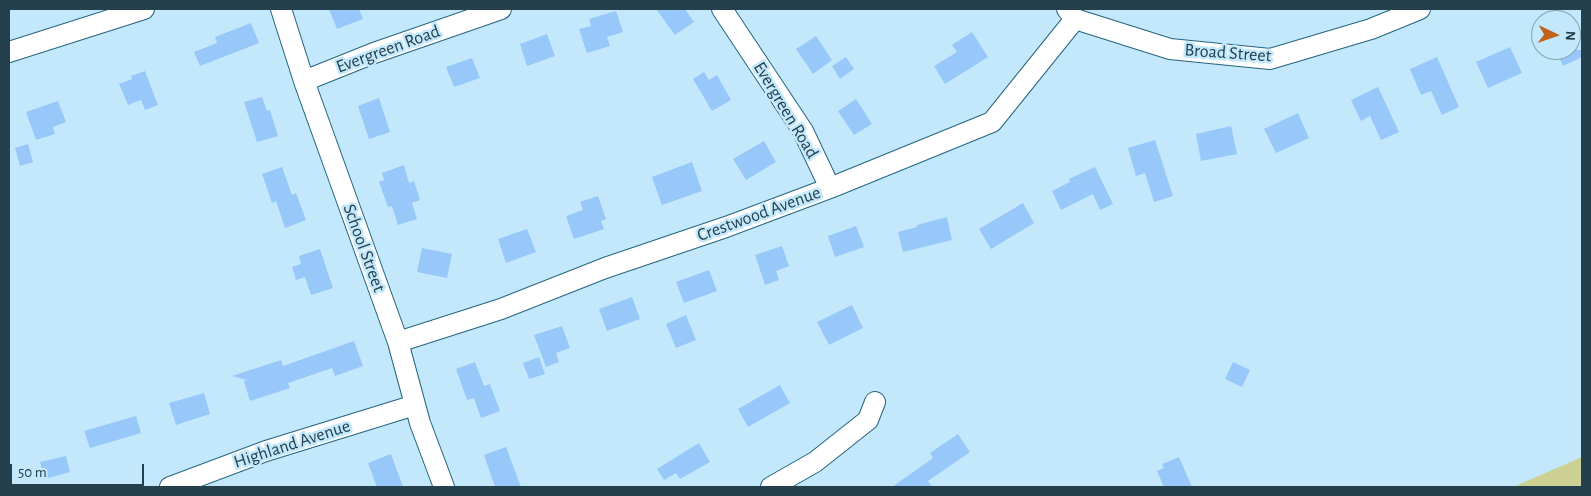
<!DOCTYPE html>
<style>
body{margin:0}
#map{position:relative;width:1591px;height:496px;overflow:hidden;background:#c3e8fb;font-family:"Alegreya Sans",sans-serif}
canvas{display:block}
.frame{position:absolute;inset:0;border:10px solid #25404d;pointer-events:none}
.north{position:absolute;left:1531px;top:10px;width:50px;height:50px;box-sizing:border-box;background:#c3e8fb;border:1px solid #84a5b5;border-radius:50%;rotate:93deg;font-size:14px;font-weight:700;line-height:20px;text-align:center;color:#25404d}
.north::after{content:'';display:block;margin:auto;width:18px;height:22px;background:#c1611e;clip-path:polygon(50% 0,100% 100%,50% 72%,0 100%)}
.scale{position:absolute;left:10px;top:464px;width:134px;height:22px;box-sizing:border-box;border:2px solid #25404d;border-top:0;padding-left:6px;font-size:15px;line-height:18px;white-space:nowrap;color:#25404d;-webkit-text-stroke:4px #c3e8fb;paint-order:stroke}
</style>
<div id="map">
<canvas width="1591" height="496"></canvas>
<div class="frame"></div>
<div class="north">N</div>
<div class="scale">50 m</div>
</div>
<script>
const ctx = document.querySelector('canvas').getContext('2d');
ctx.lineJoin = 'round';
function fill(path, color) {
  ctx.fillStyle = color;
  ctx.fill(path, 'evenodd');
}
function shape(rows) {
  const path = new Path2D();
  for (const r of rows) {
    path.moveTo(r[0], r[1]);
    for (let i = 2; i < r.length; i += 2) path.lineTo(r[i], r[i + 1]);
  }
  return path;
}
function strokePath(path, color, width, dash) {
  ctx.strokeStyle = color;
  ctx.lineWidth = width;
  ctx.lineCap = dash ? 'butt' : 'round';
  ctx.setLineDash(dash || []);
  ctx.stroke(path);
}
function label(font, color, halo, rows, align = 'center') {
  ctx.font = font + ' "Alegreya Sans",sans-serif';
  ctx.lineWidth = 5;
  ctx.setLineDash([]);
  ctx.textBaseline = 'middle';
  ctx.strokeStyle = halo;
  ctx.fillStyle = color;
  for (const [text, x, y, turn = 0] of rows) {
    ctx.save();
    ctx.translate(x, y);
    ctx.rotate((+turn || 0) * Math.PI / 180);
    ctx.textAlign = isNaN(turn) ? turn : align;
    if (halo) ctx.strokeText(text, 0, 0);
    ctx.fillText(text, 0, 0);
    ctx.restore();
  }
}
fill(shape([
 [1582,457,1582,487,1513,487]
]), '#cdd093');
fill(shape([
 [329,9,359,9,363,19,337,29],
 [656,9,685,9,694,22,675,35],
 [616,11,623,32,607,37,610,46,587,53,579,29,591,26,589,19],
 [251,23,259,43,200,66,194,52,217,43,215,37],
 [972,32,988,57,945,84,934,66,957,52,952,45],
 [547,34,555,56,527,66,520,44],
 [816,36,832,60,813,74,796,49],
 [1510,47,1522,73,1488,88,1476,62],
 [1556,50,1582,50,1582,57,1563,66],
 [846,57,854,69,840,79,832,66],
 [1437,57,1459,107,1442,115,1431,91,1421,95,1410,69],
 [472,58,480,78,454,87,446,67],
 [145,71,158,105,145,110,141,100,128,105,119,84,132,79,131,76],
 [704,72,709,80,717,75,731,100,712,111,693,79],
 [1378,87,1399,132,1381,140,1370,116,1361,121,1351,100],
 [262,97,267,111,270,110,278,136,257,142,244,102],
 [379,98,390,132,369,139,358,106],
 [856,99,872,124,854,135,838,111],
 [58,101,66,122,53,127,55,134,36,140,26,112],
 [1298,113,1309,138,1276,153,1264,129],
 [1231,126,1237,154,1201,161,1196,134],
 [1155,140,1173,196,1154,202,1145,173,1136,176,1128,148],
 [764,141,776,162,746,180,733,159],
 [28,144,33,162,20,166,15,148],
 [692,162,702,191,662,205,652,177],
 [404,165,409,183,414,181,420,200,412,203,417,219,398,225,392,206,388,207,379,182,384,180,382,173],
 [282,167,292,195,296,193,306,220,285,228,276,201,272,203,262,174],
 [1095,167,1113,204,1100,210,1093,194,1061,210,1052,191,1070,182,1069,179],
 [598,196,606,219,601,221,604,229,574,239,566,216,583,210,580,202],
 [1023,203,1034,223,991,249,979,229],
 [947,217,952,240,903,252,898,232,917,227,917,225],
 [856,226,864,247,835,257,828,236],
 [527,229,536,252,506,263,498,239],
 [782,246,789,266,776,271,779,280,765,285,755,255],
 [422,248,452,254,447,278,417,272],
 [320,249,333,288,311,295,305,277,296,280,292,267,301,264,299,256],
 [709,270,717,291,684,303,676,282],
 [632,297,640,319,607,331,599,309],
 [852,305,863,328,829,345,817,322],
 [686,315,696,340,676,348,666,324],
 [562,326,570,348,556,353,559,362,546,367,534,335],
 [354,341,363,366,335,376,332,368,288,383,290,388,250,401,244,381,247,380,232,376,281,360,283,366],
 [539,357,545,374,529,379,523,363],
 [475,362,484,386,490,384,500,411,481,418,474,398,467,400,456,369],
 [1233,362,1250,370,1242,387,1225,379],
 [780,385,790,403,748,427,738,409],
 [204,393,210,414,176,425,169,403],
 [136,416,141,433,90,448,84,431],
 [958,434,970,452,928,481,932,487,892,487,933,458,930,453],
 [699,443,710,462,680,479,676,473,664,480,657,469],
 [506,447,521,487,495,487,484,455],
 [391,454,403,487,377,487,368,463],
 [66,456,70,472,45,479,40,462],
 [1179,457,1192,487,1164,487,1157,471,1164,468,1162,464]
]), '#98c8fa');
const minor = shape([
 [281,9,304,81,398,342,420,423,444,487],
 [722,9,803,131,830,188],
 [1067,9,1075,19,1170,49,1270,59,1371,29,1420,9],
 [9,52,144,9],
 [304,81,374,53,501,9],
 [398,342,501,309,605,268,726,227,830,188,992,122,1075,19],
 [170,487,266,451,415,405],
 [771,487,815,462,868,420,875,402]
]);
strokePath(minor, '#246480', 22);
strokePath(minor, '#fff', 20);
label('18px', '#25404d', '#c3e8fb', [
 ["Evergreen Road",388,49,-20],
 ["Broad Street",1228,53,4],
 ["Evergreen Road",786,110,59],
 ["Crestwood Avenue",759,214,-20],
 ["School Street",364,248,70],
 ["Highland Avenue",292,444,-18]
]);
</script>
